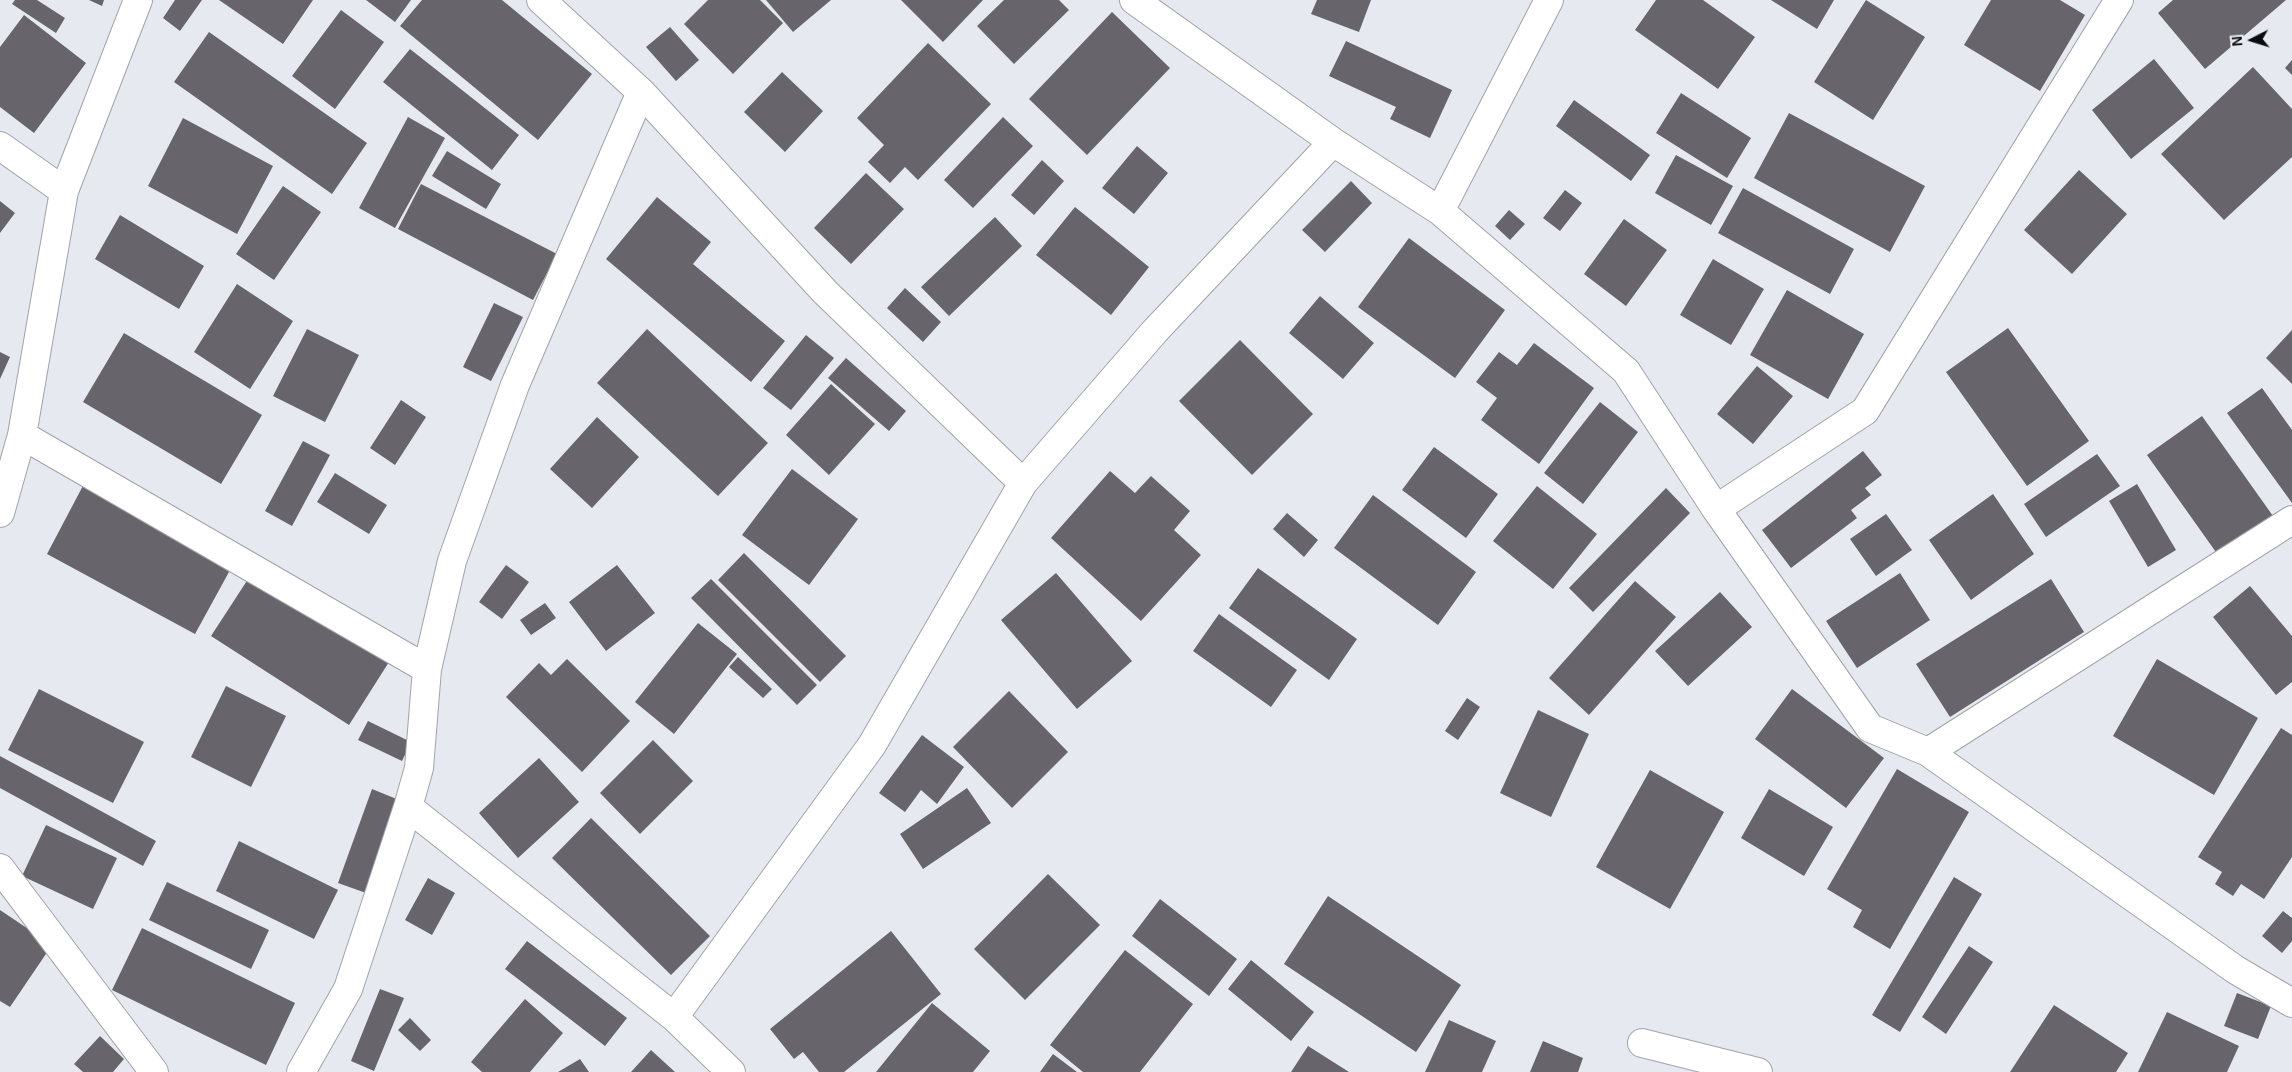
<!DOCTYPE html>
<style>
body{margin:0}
#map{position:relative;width:2292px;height:1072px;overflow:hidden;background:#e7e9f1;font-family:Helvetica,sans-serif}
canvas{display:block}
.north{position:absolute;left:2227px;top:15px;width:50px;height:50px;-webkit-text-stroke:4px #e7e9f1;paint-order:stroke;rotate:265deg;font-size:14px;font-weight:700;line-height:20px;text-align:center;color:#0a0b0e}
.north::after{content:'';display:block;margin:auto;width:18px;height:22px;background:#0a0b0e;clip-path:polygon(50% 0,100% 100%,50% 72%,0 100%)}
</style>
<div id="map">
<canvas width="2292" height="1072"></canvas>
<div class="north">N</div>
</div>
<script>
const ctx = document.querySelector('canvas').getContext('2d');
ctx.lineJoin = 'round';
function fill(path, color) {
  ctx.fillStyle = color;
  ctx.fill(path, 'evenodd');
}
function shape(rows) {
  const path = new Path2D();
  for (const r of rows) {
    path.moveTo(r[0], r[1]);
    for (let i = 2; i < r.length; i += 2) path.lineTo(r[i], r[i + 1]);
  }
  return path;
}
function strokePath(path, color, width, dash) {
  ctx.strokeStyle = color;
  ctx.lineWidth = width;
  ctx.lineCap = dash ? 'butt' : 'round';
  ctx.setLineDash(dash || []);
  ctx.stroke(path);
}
fill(shape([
 [15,0,37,0,65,18,56,33,12,4],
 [89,0,104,0,102,6],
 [175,0,202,0,180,31,163,18],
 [219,0,313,0,283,44],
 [366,0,411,0,395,22],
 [422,0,502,0,592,74,538,140,400,26],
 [708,0,760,0,783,23,733,74,684,24],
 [766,0,831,0,793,32],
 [901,0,983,0,943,42],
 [1004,0,1059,0,1069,10,1014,64,977,26],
 [1317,0,1371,0,1359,32,1311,14],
 [1656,0,1703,0,1755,37,1718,89,1635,30],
 [1771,0,1834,0,1817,29],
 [1866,0,1925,37,1873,120,1814,82],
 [1991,0,2060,0,2085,15,2040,91,1964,45],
 [2173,0,2286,0,2205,69,2158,13],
 [341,10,384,42,335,109,292,76],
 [1112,12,1170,68,1087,155,1029,99],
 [24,15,86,63,34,133,0,107,0,47],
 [670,27,699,60,676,81,646,47],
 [209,32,367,143,332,194,174,82],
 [1346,41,1452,90,1430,138,1390,119,1396,107,1329,76],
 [928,43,991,104,918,180,905,167,890,183,868,162,884,145,857,118],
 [410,49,519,135,492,170,383,82],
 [2154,59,2194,108,2131,159,2092,110],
 [2292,60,2292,75,2285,68],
 [2253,67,2292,109,2292,157,2224,220,2161,154],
 [782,72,823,111,785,152,744,112],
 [1681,93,1751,138,1727,178,1656,133],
 [1574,100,1650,155,1631,181,1556,126],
 [1789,113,1925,186,1890,252,1754,178],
 [408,117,445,138,395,228,359,208],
 [1003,117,1033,146,973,208,944,180],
 [183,118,273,166,237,234,148,186],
 [1137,146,1168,173,1134,214,1102,188],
 [447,151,501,184,486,209,432,176],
 [1676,155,1733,186,1711,225,1655,193],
 [1042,160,1064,181,1034,215,1011,195],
 [2079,170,2127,214,2072,274,2024,230],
 [866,173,904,209,851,264,814,228],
 [1351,181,1372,203,1325,252,1302,230],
 [421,184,557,254,533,300,398,229],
 [283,186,321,212,274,280,236,254],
 [1743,188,1854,249,1830,294,1718,233],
 [1565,190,1582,203,1560,231,1543,218],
 [657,197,711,242,693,264,785,341,751,382,606,259],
 [0,201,15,213,0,233],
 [1075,207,1149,267,1111,315,1036,255],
 [1509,210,1525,224,1510,240,1495,226],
 [120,215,204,266,179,309,95,259],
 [995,217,1022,246,949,316,921,287],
 [1624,219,1667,250,1626,306,1584,274],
 [1409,238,1505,310,1455,378,1358,307],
 [1713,259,1764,289,1731,345,1680,315],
 [237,284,293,321,250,389,194,352],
 [905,288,941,322,923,342,887,308],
 [1787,290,1864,334,1828,399,1750,355],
 [1320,296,1374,343,1343,379,1289,333],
 [494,303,523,317,491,381,463,367],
 [2008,328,2089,441,2027,486,1946,372],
 [307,329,359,355,325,422,273,396],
 [647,329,768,443,718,496,597,383],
 [2292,330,2292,384,2266,358],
 [124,333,262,415,221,484,83,402],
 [806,335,834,358,791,410,763,388],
 [1240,340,1313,414,1252,475,1179,401],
 [1534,343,1594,388,1539,464,1481,420,1497,398,1476,382,1499,352,1517,365],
 [0,352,10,357,0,379],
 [846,358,906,411,889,431,828,378],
 [1757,366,1793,396,1753,444,1717,414],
 [831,384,875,424,829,475,786,435],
 [2262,388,2292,430,2292,503,2227,413],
 [401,400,426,417,395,465,370,448],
 [1600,402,1638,432,1583,504,1544,473],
 [2202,416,2273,516,2218,555,2147,455],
 [597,417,639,457,592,508,550,469],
 [303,441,330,455,292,526,265,511],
 [1434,447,1498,494,1466,538,1402,490],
 [1863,451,1882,475,1865,488,1871,495,1851,510,1857,518,1791,568,1762,530],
 [2097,454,2120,486,2046,537,2024,504],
 [792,469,858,519,809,585,742,535],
 [1110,471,1135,493,1151,476,1190,511,1174,530,1201,555,1141,621,1051,538],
 [335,473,387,505,369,534,317,502],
 [86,480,235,561,195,634,47,554],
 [2137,484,2176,550,2148,567,2109,501],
 [1537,486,1597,534,1553,589,1493,541],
 [1666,488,1690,513,1593,612,1569,588],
 [1993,494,2034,554,1971,600,1929,540],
 [1373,495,1476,572,1438,625,1334,548],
 [1287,513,1318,540,1304,557,1273,529],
 [1886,514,1912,550,1876,576,1850,539],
 [744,553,846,656,820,682,718,580],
 [506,565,529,582,502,619,479,602],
 [617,565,655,613,606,651,569,602],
 [1258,568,1357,639,1329,680,1229,608],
 [252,573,389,662,349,725,211,636],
 [1056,573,1132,661,1077,709,1001,620],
 [1900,573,1930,620,1857,668,1826,621],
 [711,579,817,685,797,705,691,598],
 [2051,579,2084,632,1950,717,1916,664],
 [1635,581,1676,617,1589,715,1549,678],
 [2250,586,2292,636,2292,682,2276,695,2213,617],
 [1720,592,1752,627,1688,686,1655,651],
 [545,603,556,618,531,635,520,620],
 [1219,614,1297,670,1271,707,1193,651],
 [698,623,737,654,674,734,635,702],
 [738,657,772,689,763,698,729,667],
 [567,659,630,721,582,772,506,697,539,663,551,675],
 [2157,659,2258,718,2214,795,2113,736],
 [226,686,286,716,251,787,191,757],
 [39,689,144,742,113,803,8,750],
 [1792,689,1884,758,1846,808,1755,739],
 [1009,691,1068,752,1012,808,953,747],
 [1467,698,1480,707,1458,740,1445,731],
 [1538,710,1589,734,1551,817,1500,793],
 [368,721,411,742,402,761,358,740],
 [2281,728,2292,735,2292,857,2264,899,2241,884,2233,896,2215,884,2222,872,2198,857],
 [922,735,964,767,937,804,921,790,905,812,879,793],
 [653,740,693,781,640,834,600,793],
 [0,756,156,841,143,866,0,788],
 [539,758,579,802,518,858,479,813],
 [1897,769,1969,812,1890,949,1853,927,1862,910,1827,889],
 [1650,770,1724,812,1670,909,1596,867],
 [967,788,991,823,923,869,900,834],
 [372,789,399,800,366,893,338,883],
 [1769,789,1833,827,1804,876,1741,838],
 [591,818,710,936,671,975,552,858],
 [46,825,117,858,93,909,22,876],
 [239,841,338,890,314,939,216,891],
 [1048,874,1100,925,1025,1000,974,949],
 [1954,877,1982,894,1900,1032,1872,1015],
 [428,878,455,893,432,935,405,920],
 [167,882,269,930,251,969,149,920],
 [1328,896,1461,985,1416,1052,1284,964],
 [1160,899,1237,959,1209,996,1132,936],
 [0,910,52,945,10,1007,0,1001],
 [2283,911,2292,918,2292,941,2282,953,2262,936],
 [142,928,295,1003,266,1065,112,990],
 [891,931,941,994,844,1072,819,1072,803,1052,794,1059,770,1029],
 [527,941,627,1018,605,1046,505,969],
 [1969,946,1993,962,1946,1034,1922,1017],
 [1125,950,1193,1004,1140,1072,1083,1072,1050,1045],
 [1251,960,1314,1012,1291,1041,1228,989],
 [380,989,404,998,374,1071,351,1061],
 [2237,993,2271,1006,2258,1039,2224,1026],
 [525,999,563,1033,530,1072,482,1072,471,1062],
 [932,1003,990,1051,973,1072,876,1072],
 [2054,1005,2128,1053,2116,1072,2010,1072],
 [2167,1012,2239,1046,2227,1072,2138,1072],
 [410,1018,431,1040,420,1051,398,1030],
 [1449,1020,1496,1041,1482,1072,1425,1072],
 [100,1036,124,1059,113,1072,83,1072,74,1064],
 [1543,1041,1583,1058,1578,1072,1530,1072],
 [1308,1046,1349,1072,1291,1072],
 [651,1050,675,1072,631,1072],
 [1053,1054,1077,1072,1040,1072],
 [580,1059,589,1072,558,1072]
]), '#67656b');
const minor = shape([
 [541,0,641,92,825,292,1023,483],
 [1134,0,1333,142,1440,211,1626,371,1716,509,1870,728,1928,752,2236,970,2292,1003],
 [0,146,64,191],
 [1440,211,1549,0],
 [22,435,427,669],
 [1716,509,1865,411,2119,0],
 [0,513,22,435,64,191,138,0],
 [1928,752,2292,520],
 [408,807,674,1017,731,1072],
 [0,868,154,1072],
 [674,1017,872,745,1023,483,1155,331,1333,142],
 [1642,1043,1758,1072],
 [301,1072,348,989,408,807,419,768,427,669,452,561,515,385,641,92]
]);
strokePath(minor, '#a1a3aa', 30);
strokePath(minor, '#fff', 28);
</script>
